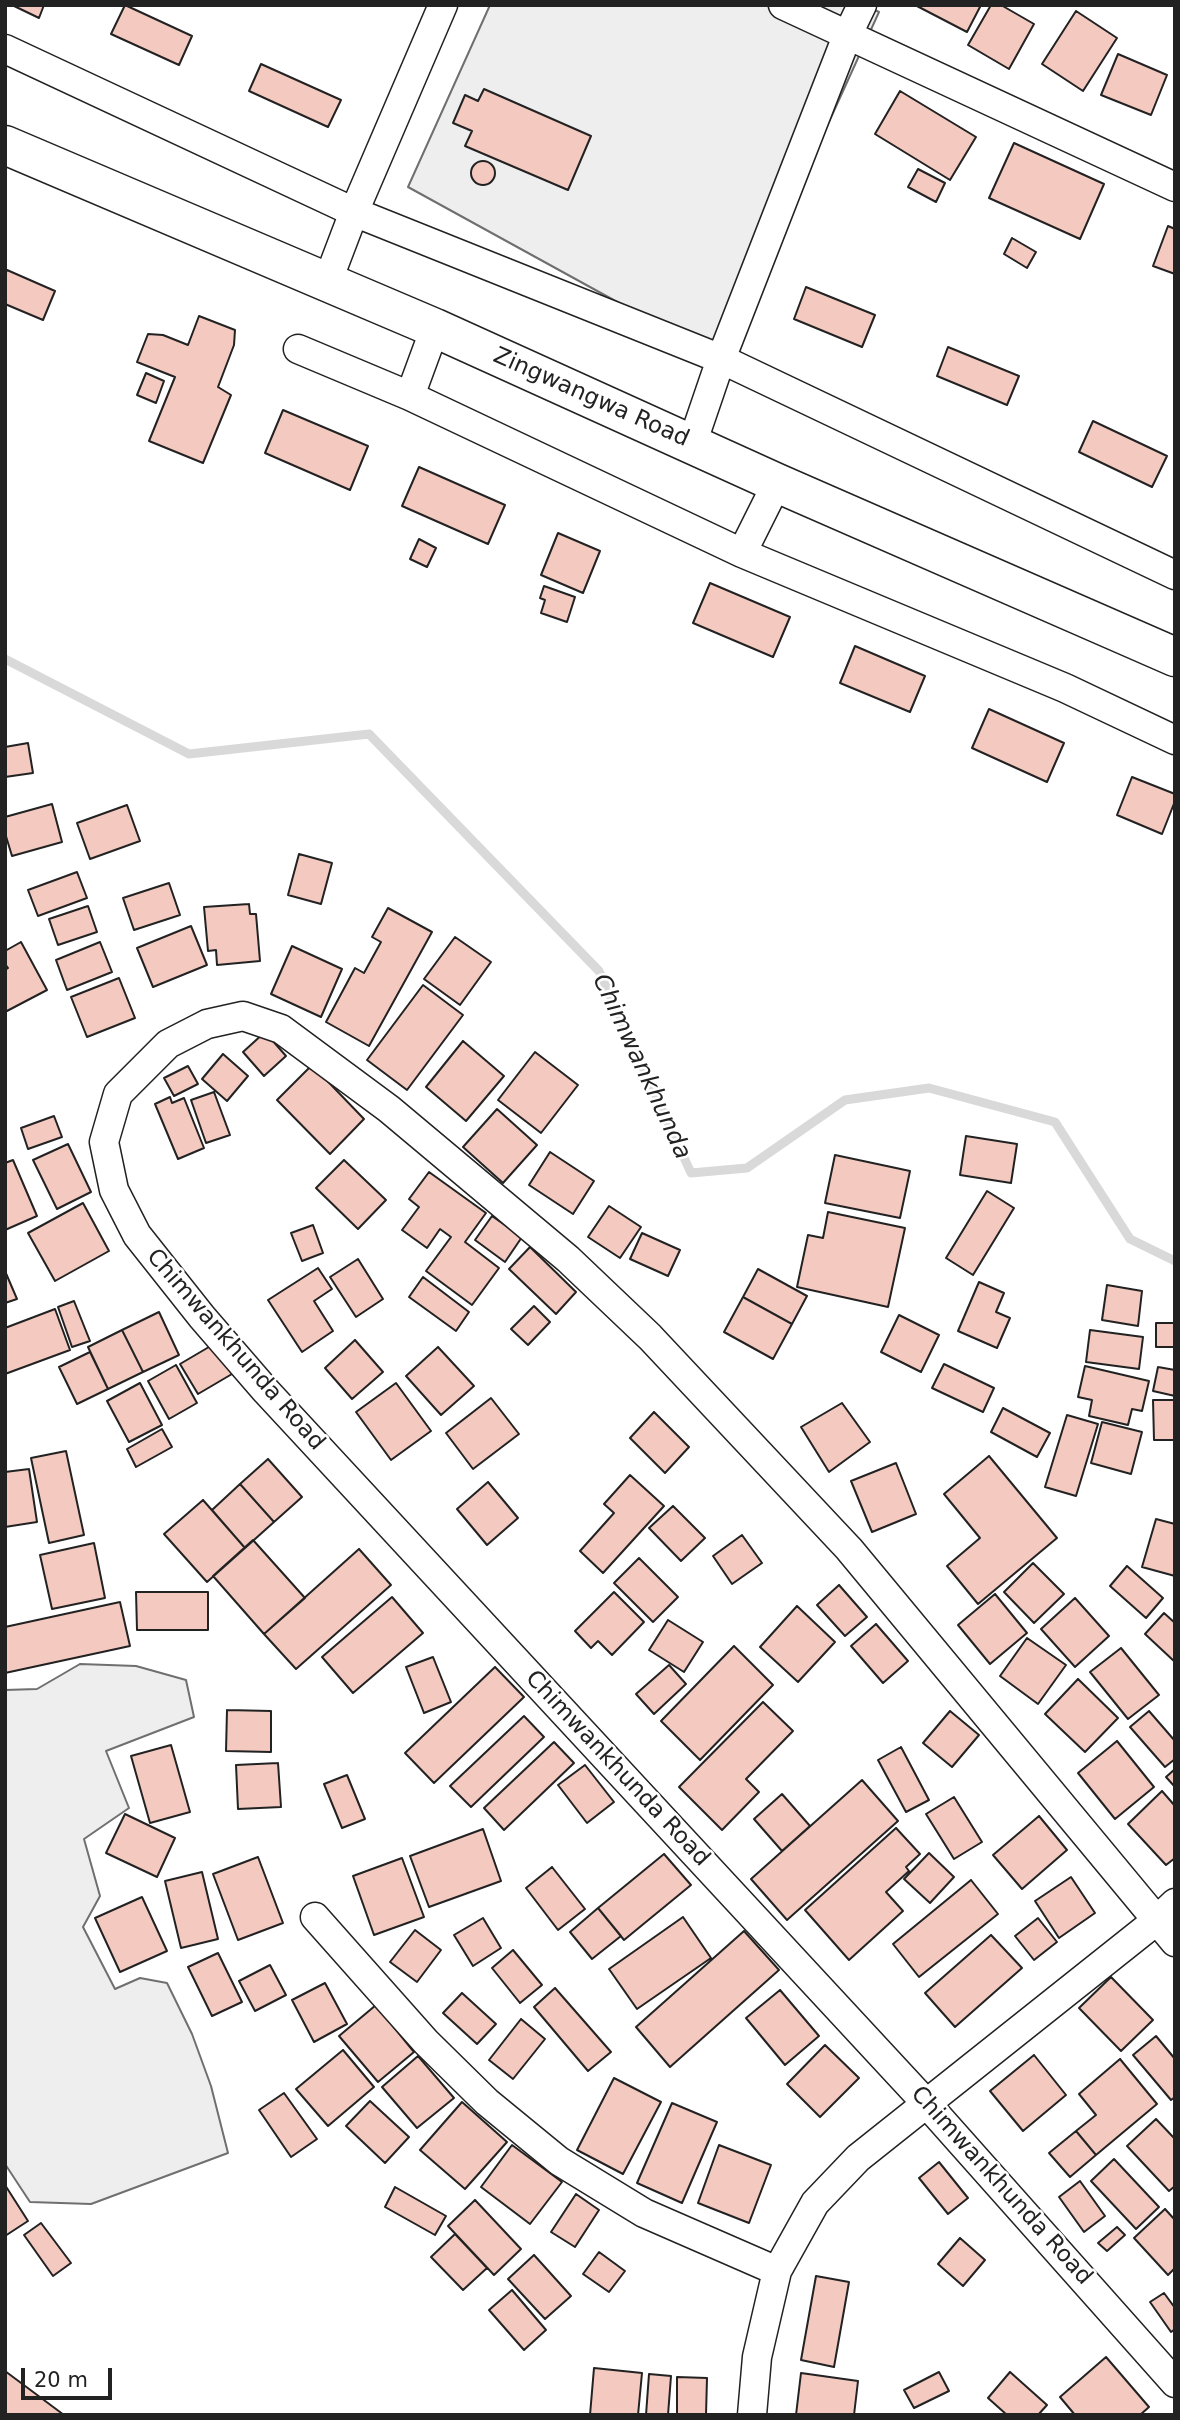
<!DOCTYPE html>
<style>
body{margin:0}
#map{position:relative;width:1180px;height:2420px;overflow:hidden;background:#fff;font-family:"DejaVu Sans",sans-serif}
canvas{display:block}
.frame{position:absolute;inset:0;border:7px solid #222;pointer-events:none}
.scale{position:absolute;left:21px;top:2368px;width:91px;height:32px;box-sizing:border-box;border:4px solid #222;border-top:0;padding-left:9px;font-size:21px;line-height:24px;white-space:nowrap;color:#222;-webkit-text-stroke:5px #fff;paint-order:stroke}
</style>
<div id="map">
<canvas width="1180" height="2420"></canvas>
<div class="frame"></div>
<div class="scale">20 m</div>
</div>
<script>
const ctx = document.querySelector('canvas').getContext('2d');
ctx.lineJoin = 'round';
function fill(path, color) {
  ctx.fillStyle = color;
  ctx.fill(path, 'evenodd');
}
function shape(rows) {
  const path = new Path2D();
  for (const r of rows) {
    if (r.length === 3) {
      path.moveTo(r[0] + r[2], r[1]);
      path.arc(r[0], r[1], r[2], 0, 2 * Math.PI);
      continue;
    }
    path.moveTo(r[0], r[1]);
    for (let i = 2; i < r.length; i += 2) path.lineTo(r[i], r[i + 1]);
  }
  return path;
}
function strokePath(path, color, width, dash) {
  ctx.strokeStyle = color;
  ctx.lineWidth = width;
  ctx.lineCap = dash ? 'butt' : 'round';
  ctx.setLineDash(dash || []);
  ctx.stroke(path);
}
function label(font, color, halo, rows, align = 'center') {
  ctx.font = font + ' "DejaVu Sans",sans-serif';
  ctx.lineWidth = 5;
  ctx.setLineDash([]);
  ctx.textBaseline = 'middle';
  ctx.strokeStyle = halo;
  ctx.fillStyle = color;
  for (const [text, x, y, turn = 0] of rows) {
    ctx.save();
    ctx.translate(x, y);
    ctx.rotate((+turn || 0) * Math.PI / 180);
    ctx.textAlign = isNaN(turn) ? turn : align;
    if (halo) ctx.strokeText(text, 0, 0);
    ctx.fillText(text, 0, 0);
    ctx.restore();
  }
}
const green = shape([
 [490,5,864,5,879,12,721,359,408,187,490,5],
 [80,1664,136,1666,186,1680,194,1717,106,1751,129,1808,84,1839,100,1896,83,1927,115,1989,140,1978,167,1983,192,2034,211,2086,228,2153,91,2204,30,2202,5,2164,5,1690,37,1689,80,1664]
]);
fill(green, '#eee');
strokePath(green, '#6f6f6f', 2);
strokePath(shape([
 [5,659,189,754,369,734,599,971,691,1173,747,1168,845,1100,929,1088,1055,1122,1130,1239,1175,1261]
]), '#d9d9d9', 9);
const building = shape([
 [12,5,44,5,39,18,12,5],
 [125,5,192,36,179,65,111,34,125,5],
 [915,5,981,5,967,32,915,5],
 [991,5,1001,5,1034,24,1009,69,968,45,991,5],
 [1076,11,1117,38,1083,91,1042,64,1076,11],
 [1118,54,1167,75,1151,115,1101,95,1118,54],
 [261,64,341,100,328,127,249,91,261,64],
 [484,89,591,136,568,190,465,146,472,131,453,123,465,95,478,101,484,89],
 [900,91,976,137,950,180,875,134,900,91],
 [1014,143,1104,184,1080,239,989,198,1014,143],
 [483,173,12],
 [918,169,945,183,936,202,908,187,918,169],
 [1168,226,1175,229,1175,274,1153,266,1168,226],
 [1012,238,1036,252,1027,268,1004,254,1012,238],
 [7,270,55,291,43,320,5,304,5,275,7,270],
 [806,287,875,315,862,347,794,319,806,287],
 [199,316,235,330,234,345,218,387,231,395,203,463,149,441,175,377,137,362,148,334,163,335,188,345,199,316],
 [948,347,1019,376,1007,405,937,376,948,347],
 [146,373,164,381,156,403,137,395,146,373],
 [283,410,368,446,350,490,265,453,283,410],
 [1093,421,1167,456,1152,487,1079,452,1093,421],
 [419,467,505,505,488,544,402,506,419,467],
 [558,533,600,551,583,593,541,575,558,533],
 [419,539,436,548,427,567,410,559,419,539],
 [710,583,790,617,773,657,693,623,710,583],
 [544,586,575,597,567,622,541,613,545,600,540,598,544,586],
 [855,646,925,676,910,712,840,683,855,646],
 [989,709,1064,743,1047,782,972,748,989,709],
 [28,743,33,773,5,777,5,747,28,743],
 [1132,777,1175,794,1175,801,1162,834,1117,815,1132,777],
 [52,804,62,842,12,856,5,833,5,817,52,804],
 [127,805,140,841,90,859,77,823,127,805],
 [299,854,332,863,321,904,288,895,299,854],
 [77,872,87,898,38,916,28,890,77,872],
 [169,883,180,915,134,930,123,898,169,883],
 [249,904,250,914,256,914,260,961,217,965,216,950,208,951,204,907,249,904],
 [88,906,97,932,58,945,49,919,88,906],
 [388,908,432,932,369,1046,326,1022,355,968,364,973,381,942,372,937,388,908],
 [191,926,207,965,153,987,137,948,191,926],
 [455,937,491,962,460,1005,424,979,455,937],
 [21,942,47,990,5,1012,5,970,8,968,5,964,5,951,21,942],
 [100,942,112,972,67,990,56,960,100,942],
 [292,946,342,969,321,1017,271,994,292,946],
 [119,978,135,1018,87,1037,71,997,119,978],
 [423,985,463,1015,407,1090,367,1060,423,985],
 [265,1032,286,1056,264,1076,243,1052,265,1032],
 [463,1041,504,1076,466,1121,426,1087,463,1041],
 [535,1052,578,1085,541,1133,498,1100,535,1052],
 [223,1054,248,1076,227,1101,202,1079,223,1054],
 [312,1065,364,1119,330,1154,277,1100,312,1065],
 [188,1066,198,1084,174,1096,164,1078,188,1066],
 [214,1092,230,1135,206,1143,191,1100,214,1092],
 [170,1097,172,1103,184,1098,204,1148,178,1159,155,1104,170,1097],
 [497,1109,537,1145,503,1183,463,1147,497,1109],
 [54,1116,62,1137,28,1149,21,1128,54,1116],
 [966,1136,1017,1144,1011,1183,960,1175,966,1136],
 [68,1144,91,1192,57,1209,33,1160,68,1144],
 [550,1152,594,1181,573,1214,529,1185,550,1152],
 [835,1155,910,1171,900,1218,825,1203,835,1155],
 [13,1160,37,1216,5,1230,5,1163,13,1160],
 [344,1160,386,1200,358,1229,316,1188,344,1160],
 [429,1172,486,1213,465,1242,499,1268,472,1305,426,1271,451,1237,440,1229,427,1248,402,1230,419,1207,409,1199,429,1172],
 [987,1191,1014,1208,973,1275,946,1258,987,1191],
 [83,1203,109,1251,55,1281,28,1233,83,1203],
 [609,1206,641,1227,620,1258,588,1237,609,1206],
 [828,1212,905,1228,888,1307,797,1287,808,1235,823,1238,828,1212],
 [492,1216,522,1237,505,1262,475,1240,492,1216],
 [313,1225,323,1253,302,1261,291,1233,313,1225],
 [642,1233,680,1250,668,1276,630,1259,642,1233],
 [530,1247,576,1292,556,1314,509,1269,530,1247],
 [358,1259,383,1299,356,1317,330,1277,358,1259],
 [318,1268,332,1289,314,1301,333,1331,302,1352,268,1300,318,1268],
 [758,1269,807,1296,792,1324,743,1297,758,1269],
 [5,1271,17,1299,5,1303,5,1271],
 [423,1277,469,1312,456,1331,409,1297,423,1277],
 [979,1282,1004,1293,996,1312,1010,1318,997,1348,958,1331,979,1282],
 [1107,1285,1142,1291,1138,1326,1102,1320,1107,1285],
 [743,1297,792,1324,773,1359,724,1332,743,1297],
 [74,1301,90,1341,72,1347,58,1307,74,1301],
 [534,1306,550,1322,528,1345,511,1329,534,1306],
 [55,1309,70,1350,5,1374,5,1328,55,1309],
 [159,1312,179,1355,143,1372,122,1330,159,1312],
 [899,1315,939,1335,921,1372,881,1352,899,1315],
 [1156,1323,1175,1323,1175,1347,1156,1347,1156,1323],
 [122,1330,143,1372,108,1389,88,1347,122,1330],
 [1090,1330,1143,1337,1139,1369,1086,1362,1090,1330],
 [355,1340,383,1372,352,1399,325,1368,355,1340],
 [214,1344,232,1374,198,1394,180,1364,214,1344],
 [438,1347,474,1386,441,1415,406,1376,438,1347],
 [90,1352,108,1389,77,1404,59,1367,90,1352],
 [944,1364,994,1388,983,1412,932,1388,944,1364],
 [176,1365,197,1403,169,1419,148,1381,176,1365],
 [1085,1366,1149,1381,1142,1411,1132,1409,1128,1425,1089,1416,1092,1400,1078,1397,1085,1366],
 [1158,1367,1175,1370,1175,1396,1153,1391,1158,1367],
 [140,1383,162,1425,129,1442,107,1401,140,1383],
 [396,1383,431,1431,391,1460,356,1412,396,1383],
 [491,1398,519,1434,473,1469,446,1433,491,1398],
 [1153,1400,1175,1400,1175,1440,1154,1440,1153,1400],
 [842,1403,870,1442,829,1472,801,1427,842,1403],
 [1003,1408,1050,1433,1037,1457,991,1432,1003,1408],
 [654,1412,689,1447,665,1473,630,1438,654,1412],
 [1067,1415,1098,1424,1076,1496,1045,1487,1067,1415],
 [1102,1422,1142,1432,1131,1474,1091,1463,1102,1422],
 [162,1429,172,1447,136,1467,127,1449,162,1429],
 [66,1451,84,1535,49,1543,31,1458,66,1451],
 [989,1456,1057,1538,978,1604,947,1566,980,1538,944,1494,989,1456],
 [268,1459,302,1497,274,1522,240,1484,268,1459],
 [896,1463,916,1514,872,1532,851,1481,896,1463],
 [29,1469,37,1522,5,1527,5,1472,29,1469],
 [630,1475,664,1506,603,1573,580,1551,614,1513,604,1504,630,1475],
 [488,1482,518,1518,487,1545,457,1509,488,1482],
 [240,1484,274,1522,245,1548,212,1510,240,1484],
 [203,1500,245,1548,207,1582,164,1534,203,1500],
 [673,1506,705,1538,681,1561,649,1528,673,1506],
 [1156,1519,1175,1524,1175,1576,1142,1567,1156,1519],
 [742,1535,762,1563,732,1584,713,1556,742,1535],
 [253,1540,305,1598,264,1634,213,1576,253,1540],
 [94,1543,105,1598,52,1609,40,1555,94,1543],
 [359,1549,391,1585,296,1669,264,1634,359,1549],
 [639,1558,678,1597,653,1622,614,1583,639,1558],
 [1033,1563,1064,1594,1034,1623,1004,1592,1033,1563],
 [1127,1566,1163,1598,1146,1618,1110,1586,1127,1566],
 [839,1585,867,1617,845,1636,817,1605,839,1585],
 [136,1592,208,1592,208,1630,137,1630,136,1592],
 [614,1592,644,1622,612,1655,598,1641,591,1648,575,1631,614,1592],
 [995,1594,1027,1633,990,1664,958,1625,995,1594],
 [392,1597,423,1633,353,1693,322,1657,392,1597],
 [1075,1598,1109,1636,1075,1667,1041,1629,1075,1598],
 [120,1602,130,1646,5,1673,5,1627,120,1602],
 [797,1606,835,1642,798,1682,760,1647,797,1606],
 [1164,1613,1175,1623,1175,1662,1145,1634,1164,1613],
 [668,1620,703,1642,684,1672,649,1650,668,1620],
 [876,1624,908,1661,883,1683,851,1646,876,1624],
 [1027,1638,1066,1665,1038,1704,1000,1676,1027,1638],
 [734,1646,773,1685,700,1760,661,1721,734,1646],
 [1121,1648,1159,1695,1128,1719,1090,1672,1121,1648],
 [433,1657,451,1702,424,1713,406,1667,433,1657],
 [669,1665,686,1684,654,1714,636,1694,669,1665],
 [495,1667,524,1697,434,1783,405,1753,495,1667],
 [1078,1679,1118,1718,1085,1752,1045,1714,1078,1679],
 [763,1702,793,1731,746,1779,759,1792,722,1830,679,1787,763,1702],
 [227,1710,271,1711,271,1752,226,1751,227,1710],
 [950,1711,979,1735,952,1767,923,1743,950,1711],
 [1149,1711,1175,1741,1175,1759,1165,1767,1130,1727,1149,1711],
 [524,1716,544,1737,471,1807,450,1786,524,1716],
 [1117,1741,1154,1787,1115,1819,1078,1773,1117,1741],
 [554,1742,574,1763,504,1830,484,1808,554,1742],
 [171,1745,190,1812,150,1823,131,1756,171,1745],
 [901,1747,929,1800,906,1812,878,1760,901,1747],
 [278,1763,281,1807,238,1809,236,1765,278,1763],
 [585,1765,614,1802,587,1823,558,1785,585,1765],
 [1175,1769,1175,1787,1166,1777,1175,1769],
 [347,1775,365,1819,342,1828,324,1784,347,1775],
 [862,1780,898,1821,787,1920,751,1879,862,1780],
 [1162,1791,1175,1806,1175,1858,1166,1865,1128,1824,1162,1791],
 [782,1794,810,1826,782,1851,754,1819,782,1794],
 [954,1797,982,1842,954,1859,926,1814,954,1797],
 [125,1814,175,1838,157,1877,106,1853,125,1814],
 [1039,1816,1067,1850,1022,1889,993,1855,1039,1816],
 [896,1828,920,1854,906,1867,909,1871,886,1892,903,1911,849,1960,805,1910,896,1828],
 [483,1829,501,1881,429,1907,410,1856,483,1829],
 [929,1853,954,1877,930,1903,904,1879,929,1853],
 [664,1854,691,1885,624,1940,598,1908,664,1854],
 [258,1857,283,1923,238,1940,213,1874,258,1857],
 [402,1858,424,1917,374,1935,353,1876,402,1858],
 [552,1867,585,1909,558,1930,526,1888,552,1867],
 [202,1872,218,1939,181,1948,165,1881,202,1872],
 [1071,1877,1095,1913,1059,1938,1035,1901,1071,1877],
 [971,1880,998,1914,919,1977,893,1944,971,1880],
 [142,1897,167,1951,120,1972,95,1918,142,1897],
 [598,1908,621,1936,592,1959,570,1932,598,1908],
 [683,1917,711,1958,637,2009,609,1969,683,1917],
 [483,1918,501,1948,473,1966,454,1935,483,1918],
 [1038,1918,1057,1942,1034,1960,1015,1936,1038,1918],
 [415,1930,441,1950,417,1982,390,1962,415,1930],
 [744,1931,779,1970,670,2067,636,2027,744,1931],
 [991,1935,1022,1968,955,2027,925,1993,991,1935],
 [513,1950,542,1985,520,2003,492,1968,513,1950],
 [218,1953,242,2002,212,2016,188,1967,218,1953],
 [270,1965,286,1995,255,2011,239,1981,270,1965],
 [1111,1977,1153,2020,1121,2051,1079,2008,1111,1977],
 [325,1983,347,2024,314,2042,292,2000,325,1983],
 [555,1988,611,2052,588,2071,534,2007,555,1988],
 [780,1990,819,2036,785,2065,746,2018,780,1990],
 [462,1993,496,2024,477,2044,443,2013,462,1993],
 [376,2005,414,2052,378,2082,339,2036,376,2005],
 [521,2019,545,2039,513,2079,489,2060,521,2019],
 [1156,2036,1175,2059,1175,2097,1171,2100,1133,2055,1156,2036],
 [825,2045,859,2078,820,2117,787,2084,825,2045],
 [343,2050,374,2087,328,2126,296,2089,343,2050],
 [1034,2055,1066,2095,1023,2131,990,2091,1034,2055],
 [418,2056,454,2098,417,2128,382,2087,418,2056],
 [1120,2059,1157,2104,1096,2155,1076,2131,1096,2115,1079,2094,1120,2059],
 [614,2078,661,2102,623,2174,577,2150,614,2078],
 [284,2093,317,2139,291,2157,259,2110,284,2093],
 [370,2101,409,2137,385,2163,346,2126,370,2101],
 [462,2102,507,2142,465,2189,420,2150,462,2102],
 [672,2103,717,2122,682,2203,637,2183,672,2103],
 [1156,2119,1175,2139,1175,2186,1169,2191,1127,2146,1156,2119],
 [1076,2131,1096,2155,1070,2177,1049,2153,1076,2131],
 [512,2145,562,2182,530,2224,481,2187,512,2145],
 [719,2145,771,2165,749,2223,698,2203,719,2145],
 [1114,2159,1159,2207,1136,2229,1091,2181,1114,2159],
 [939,2162,968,2198,948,2214,919,2178,939,2162],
 [1080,2181,1105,2216,1084,2232,1059,2197,1080,2181],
 [5,2185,28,2221,5,2236,5,2185],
 [395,2187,446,2216,435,2235,385,2207,395,2187],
 [576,2194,599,2210,575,2247,551,2232,576,2194],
 [475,2200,521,2249,494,2275,448,2226,475,2200],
 [1165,2209,1175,2220,1175,2268,1168,2275,1134,2238,1165,2209],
 [41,2223,71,2263,53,2276,24,2235,41,2223],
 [1117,2227,1125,2235,1107,2251,1098,2243,1117,2227],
 [455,2234,487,2268,463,2290,431,2257,455,2234],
 [960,2238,985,2260,963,2286,938,2264,960,2238],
 [599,2252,625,2271,609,2292,583,2274,599,2252],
 [534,2255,571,2296,545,2319,508,2279,534,2255],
 [816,2276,849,2282,834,2367,801,2360,816,2276],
 [512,2290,546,2330,524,2350,489,2310,512,2290],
 [1164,2293,1175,2308,1175,2329,1171,2332,1150,2302,1164,2293],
 [1106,2357,1149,2407,1140,2415,1075,2415,1060,2397,1106,2357],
 [594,2368,642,2373,638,2415,590,2415,594,2368],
 [5,2371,64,2415,5,2415,5,2371],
 [939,2372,949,2391,914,2408,904,2390,939,2372],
 [1010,2372,1047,2405,1038,2415,1007,2415,988,2398,1010,2372],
 [801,2373,858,2381,854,2415,796,2415,801,2373],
 [649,2374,671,2376,668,2415,646,2415,649,2374],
 [677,2377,707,2378,706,2415,677,2415,677,2377]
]);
fill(building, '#f3c9c0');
strokePath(building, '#222', 2);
const street = shape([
 [783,5,1175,187],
 [5,49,354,212,721,359,1175,575],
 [327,283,354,212,443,5],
 [298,349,410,396,435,328],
 [410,396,742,553,1065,688,1175,740],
 [692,444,721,359,847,36,862,5],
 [742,553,777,483],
 [315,1917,426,2042,487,2102,559,2161,644,2213,777,2271],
 [1175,1942,849,1549,650,1337,568,1259,389,1109,281,1029,243,1016,207,1024,168,1044,118,1094,104,1142,114,1190,137,1235,202,1317,266,1391,926,2103,1175,2383],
 [752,2415,757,2357,777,2271,815,2203,858,2158,1156,1921,1175,1903]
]);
const secondary = shape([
 [5,145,435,328,777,483,1175,657]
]);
strokePath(street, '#222', 31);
strokePath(secondary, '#222', 41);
strokePath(street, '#fff', 28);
strokePath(secondary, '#fff', 38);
label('23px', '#222', '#fff', [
 ["Zingwangwa Road",591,398,24],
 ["Chimwankhunda Road",235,1350,49],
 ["Chimwankhunda Road",617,1769,47],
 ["Chimwankhunda Road",1001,2186,48]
]);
label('italic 24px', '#222', '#fff', [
 ["Chimwankhunda",641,1067,65]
]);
</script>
